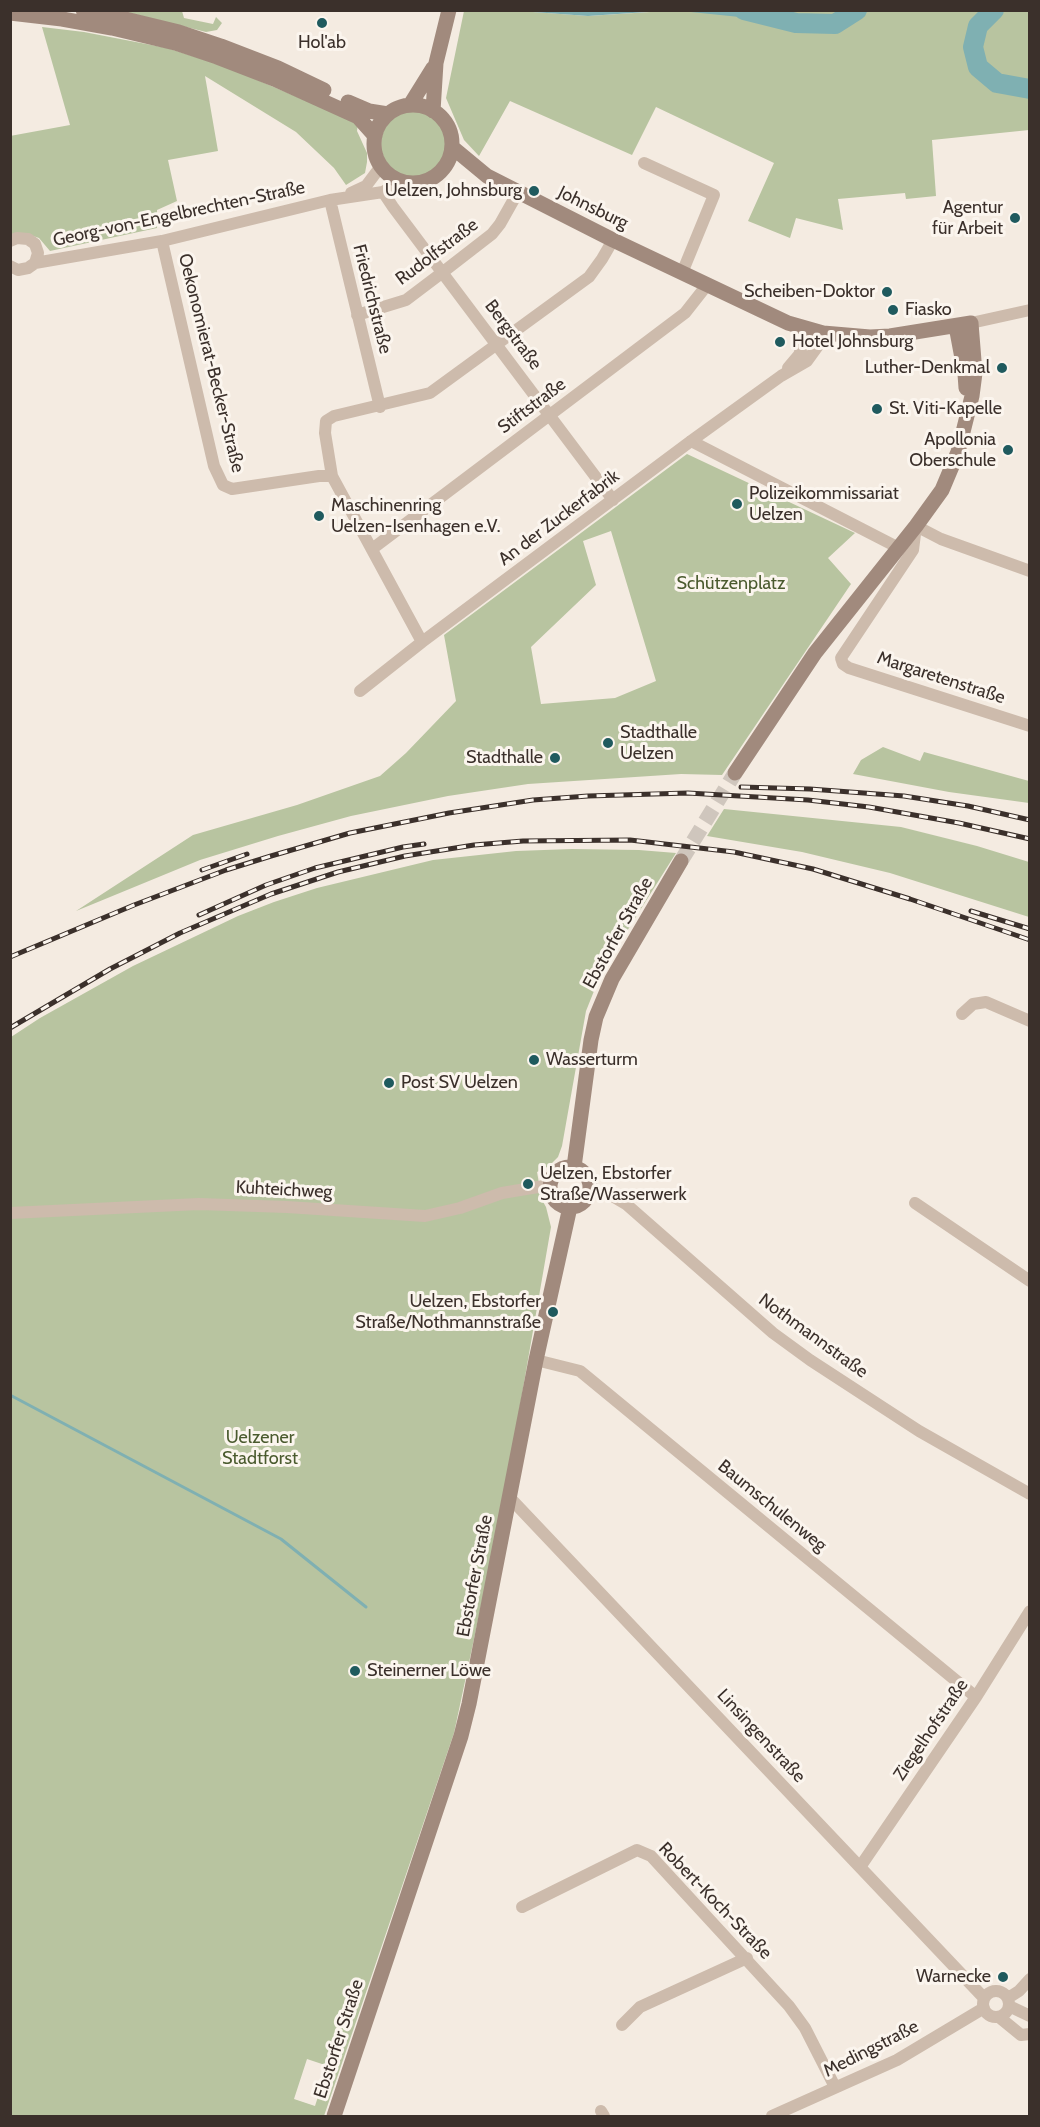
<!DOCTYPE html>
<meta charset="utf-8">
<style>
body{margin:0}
#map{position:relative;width:1040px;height:2127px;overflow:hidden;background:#f4ebe1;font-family:Cabin,sans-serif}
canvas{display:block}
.frame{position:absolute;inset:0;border:12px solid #3b302b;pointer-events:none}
</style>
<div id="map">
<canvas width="1040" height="2127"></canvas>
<div class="frame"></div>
</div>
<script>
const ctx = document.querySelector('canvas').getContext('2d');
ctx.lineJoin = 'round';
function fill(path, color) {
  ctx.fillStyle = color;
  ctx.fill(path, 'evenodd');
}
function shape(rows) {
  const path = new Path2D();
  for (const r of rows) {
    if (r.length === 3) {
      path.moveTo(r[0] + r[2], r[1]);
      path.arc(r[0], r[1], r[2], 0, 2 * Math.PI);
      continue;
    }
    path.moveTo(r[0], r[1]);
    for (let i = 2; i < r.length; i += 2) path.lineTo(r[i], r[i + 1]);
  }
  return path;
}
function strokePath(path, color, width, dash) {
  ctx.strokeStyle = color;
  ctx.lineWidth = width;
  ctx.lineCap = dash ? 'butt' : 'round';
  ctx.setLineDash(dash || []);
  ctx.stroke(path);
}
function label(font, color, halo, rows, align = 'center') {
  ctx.font = font + ' Cabin,sans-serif';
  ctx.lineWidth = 6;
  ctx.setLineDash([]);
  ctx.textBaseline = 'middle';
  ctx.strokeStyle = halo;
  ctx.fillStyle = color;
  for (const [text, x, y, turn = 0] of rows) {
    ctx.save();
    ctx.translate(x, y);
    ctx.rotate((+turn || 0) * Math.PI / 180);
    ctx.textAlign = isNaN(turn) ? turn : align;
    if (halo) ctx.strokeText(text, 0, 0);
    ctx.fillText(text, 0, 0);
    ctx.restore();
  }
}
fill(shape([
 [681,10,793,22,768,11,1029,11,1029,130,932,140,936,196,906,199,905,193,838,199,843,230,796,218,790,238,748,221,774,163,656,107,632,155,510,101,479,156,464,140,446,98,464,11,519,11,588,16],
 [122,11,182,11,184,18,213,24,216,17,222,23,217,30,206,32],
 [42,27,84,32,167,48,227,67,358,123,357,131,367,153,367,162,365,173,346,185,334,168,296,132,205,76,218,151,168,160,177,201,157,210,157,228,50,251,39,238,27,234,11,236,10,136,70,125],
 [414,144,33],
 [687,454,855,533,828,558,851,584,722,775,681,774,528,784,448,796,351,816,278,836,200,860,76,911,193,835,297,805,380,776,406,753,456,701,444,635],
 [611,531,656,681,615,698,541,704,531,647,596,585,583,541],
 [883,747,920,761,924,752,1029,781,1029,803,949,792,853,774,861,760],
 [724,809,901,827,977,846,1029,862,1029,917,890,873,802,852,707,836],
 [572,849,639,850,676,853,602,971,586,1011,562,1146,558,1157,549,1166,537,1172,542,1200,546,1207,551,1227,504,1498,454,1733,324,2116,11,2116,11,1037,40,1018,133,966,238,916,274,902,317,888,433,860,516,851],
 [307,2059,328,2066,315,2106,294,2099]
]), '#b8c4a0');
fill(shape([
 [519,11,662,11,588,16],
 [681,11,768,11,796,23,730,16]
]), '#7fb0b2');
strokePath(shape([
 [10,1395,281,1539,366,1607]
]), '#7fb0b2', 3);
strokePath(shape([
 [744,10,796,23,835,24,857,10],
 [994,10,978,26,973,47,978,67,997,83,1030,89]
]), '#7fb0b2', 20);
strokePath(shape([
 [681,861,735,773]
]), '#cfc6bd', 15, [15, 8]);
strokePath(shape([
 [644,163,714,195,682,273],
 [383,192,393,207,613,500],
 [351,193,366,186,381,166],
 [330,200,380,407],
 [10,241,17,238,28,239,35,244,38,253,35,263,28,268,18,270,10,266],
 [162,241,214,466,223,485,232,489,319,476,332,476,422,642],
 [35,263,162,241,330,200,383,192,400,181],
 [357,315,406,300,443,272,492,234,500,224,518,192],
 [971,323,1030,310],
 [788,368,799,355,808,329],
 [691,441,899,548],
 [332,476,325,433,326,421,334,416,430,393,589,277,602,259,613,240],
 [372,549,685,313,707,285],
 [1030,571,941,539,916,526,913,550,841,658,843,664,849,668,1030,726],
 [360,691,422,642,691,441,781,376,807,361,820,343,823,333],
 [962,1014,973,1004,986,1002,1030,1021],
 [590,1190,609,1194,626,1204,773,1333,810,1360,919,1431,1030,1494],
 [915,1203,1030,1281],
 [10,1213,199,1204,287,1207,425,1216,460,1208,502,1193,550,1185],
 [536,1360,580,1371,976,1697],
 [511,1499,984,1998],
 [860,1867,976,1697,1030,1611],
 [522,1907,637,1850,651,1856,789,2006,805,2028,835,2087],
 [996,2004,13],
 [1008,1998,1019,1991,1030,1979],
 [1009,2006,1030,2016],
 [999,2017,1021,2035,1030,2034],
 [622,2025,640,2007,747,1958],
 [601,2111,604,2116],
 [772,2116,897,2060,984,2008]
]), '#cdbbac', 12);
strokePath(shape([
 [83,10,113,16,179,32,221,46,278,68,324,90],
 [10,13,62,19,112,28,175,43,217,57,274,79,358,117,375,136],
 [348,102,369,111,388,114],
 [410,105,433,68],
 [413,144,39],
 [433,111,436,63,449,10],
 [452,147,487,176,613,240,788,323,823,333,870,337,890,336,971,323,975,373,972,396,958,452,942,490,916,526,815,653,735,773],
 [956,326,965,374,966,388],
 [574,1167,591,1040,596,1017,612,979,681,861],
 [570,1187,20],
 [334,2116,461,1736,469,1704,536,1360,570,1207]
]), '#a18a7d', 15);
const rail = shape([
 [741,787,810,789,904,796,968,806,1030,820],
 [202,870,247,854],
 [971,911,1030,929],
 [199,915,266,885,315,868,403,847,424,844],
 [10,957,134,905,226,870,271,856,350,833,449,813,533,800,588,796,688,793,808,800,869,807,959,823,1030,839],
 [10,1028,110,969,180,933,271,894,338,872,405,856,474,845,523,841,630,840,734,852,813,869,910,899,1030,940]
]);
strokePath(rail, '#3b302b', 5);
strokePath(rail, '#fbf5ee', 3, [9]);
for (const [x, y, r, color] of [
 [322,23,6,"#1f5a5e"],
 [534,191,6,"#1f5a5e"],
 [1015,218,6,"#1f5a5e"],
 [887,292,6,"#1f5a5e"],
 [893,310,6,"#1f5a5e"],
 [780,342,6,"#1f5a5e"],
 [1002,368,6,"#1f5a5e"],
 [877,409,6,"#1f5a5e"],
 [1008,450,6,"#1f5a5e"],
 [737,504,6,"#1f5a5e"],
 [319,516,6,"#1f5a5e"],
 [608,743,6,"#1f5a5e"],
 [555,758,6,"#1f5a5e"],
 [534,1060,6,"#1f5a5e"],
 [389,1083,6,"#1f5a5e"],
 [528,1184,6,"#1f5a5e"],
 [553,1312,6,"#1f5a5e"],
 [355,1671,6,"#1f5a5e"],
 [1003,1977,6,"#1f5a5e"]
]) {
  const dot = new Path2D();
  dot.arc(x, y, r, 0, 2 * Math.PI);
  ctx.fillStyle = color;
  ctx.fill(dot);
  strokePath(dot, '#fbf5ee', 2);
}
label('18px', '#3b302b', '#fbf5ee', [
 ["Hol'ab",322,43,"center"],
 ["Uelzen, Johnsburg",522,191,"right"],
 ["Agentur",1003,208,"right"],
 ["für Arbeit",1003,229,"right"],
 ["Scheiben-Doktor",875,292,"right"],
 ["Fiasko",905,310],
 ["Hotel Johnsburg",792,342],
 ["Luther-Denkmal",990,368,"right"],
 ["St. Viti-Kapelle",889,409],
 ["Apollonia",996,440,"right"],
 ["Oberschule",996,461,"right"],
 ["Polizeikommissariat",749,494],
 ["Uelzen",749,515],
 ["Maschinenring",331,506],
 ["Uelzen-Isenhagen e.V.",331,527],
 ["Stadthalle",620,733],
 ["Uelzen",620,754],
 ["Stadthalle",543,758,"right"],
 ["Wasserturm",546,1060],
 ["Post SV Uelzen",401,1083],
 ["Uelzen, Ebstorfer",540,1174],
 ["Straße/Wasserwerk",540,1195],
 ["Uelzen, Ebstorfer",541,1302,"right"],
 ["Straße/Nothmannstraße",541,1323,"right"],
 ["Steinerner Löwe",367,1671],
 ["Warnecke",991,1977,"right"]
], 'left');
label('18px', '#3b302b', '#fbf5ee', [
 ["Johnsburg",593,208,26],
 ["Georg-von-Engelbrechten-Straße",179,214,-12],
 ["Rudolfstraße",437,252,-37],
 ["Friedrichstraße",372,299,76],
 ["Bergstraße",513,335,53],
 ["Oekonomierat-Becker-Straße",211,363,76],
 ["Stiftstraße",532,406,-37],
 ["An der Zuckerfabrik",559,518,-37],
 ["Margaretenstraße",941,678,18],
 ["Ebstorfer Straße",618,933,-61],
 ["Kuhteichweg",284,1190,3],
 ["Nothmannstraße",813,1336,36],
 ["Baumschulenweg",772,1506,39],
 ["Ebstorfer Straße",475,1576,-79],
 ["Ziegelhofstraße",931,1730,-56],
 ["Linsingenstraße",761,1736,47],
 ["Robert-Koch-Straße",715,1901,46],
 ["Ebstorfer Straße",339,2039,-72],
 ["Medingstraße",871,2049,-27]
]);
label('18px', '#4a5a2e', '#fbf5ee', [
 ["Schützenplatz",731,584],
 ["Uelzener",260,1438],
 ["Stadtforst",260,1459]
]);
</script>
